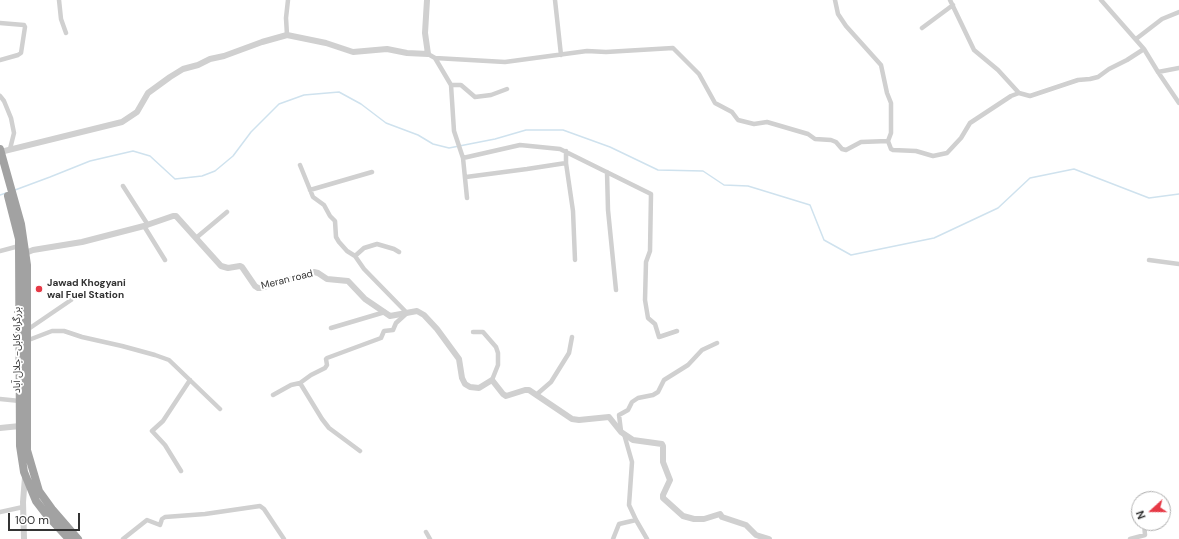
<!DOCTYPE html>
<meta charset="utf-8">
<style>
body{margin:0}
#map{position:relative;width:1179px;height:539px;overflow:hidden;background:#fff;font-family:"DM Sans",sans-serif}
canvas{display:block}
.north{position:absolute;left:1131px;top:491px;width:40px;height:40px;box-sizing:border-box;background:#fff;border:1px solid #adadad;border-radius:50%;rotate:249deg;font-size:11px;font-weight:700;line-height:16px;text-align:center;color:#333}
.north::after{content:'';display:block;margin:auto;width:14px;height:18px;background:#e63946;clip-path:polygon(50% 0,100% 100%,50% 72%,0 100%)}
.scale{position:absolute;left:8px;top:513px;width:72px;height:18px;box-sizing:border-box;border:2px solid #333;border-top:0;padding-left:5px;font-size:12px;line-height:14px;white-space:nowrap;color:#333;-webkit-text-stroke:3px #fff;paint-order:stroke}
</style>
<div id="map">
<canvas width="1179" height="539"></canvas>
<div class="north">N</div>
<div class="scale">100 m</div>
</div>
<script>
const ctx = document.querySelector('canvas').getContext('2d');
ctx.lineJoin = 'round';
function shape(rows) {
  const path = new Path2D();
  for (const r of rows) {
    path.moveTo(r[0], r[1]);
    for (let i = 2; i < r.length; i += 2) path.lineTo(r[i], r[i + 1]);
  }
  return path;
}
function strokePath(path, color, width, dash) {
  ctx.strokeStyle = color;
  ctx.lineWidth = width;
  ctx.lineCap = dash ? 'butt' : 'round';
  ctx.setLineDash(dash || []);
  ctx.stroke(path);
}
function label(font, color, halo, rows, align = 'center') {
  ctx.font = font + ' "DM Sans","Noto Sans Arabic",sans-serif';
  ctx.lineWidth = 4;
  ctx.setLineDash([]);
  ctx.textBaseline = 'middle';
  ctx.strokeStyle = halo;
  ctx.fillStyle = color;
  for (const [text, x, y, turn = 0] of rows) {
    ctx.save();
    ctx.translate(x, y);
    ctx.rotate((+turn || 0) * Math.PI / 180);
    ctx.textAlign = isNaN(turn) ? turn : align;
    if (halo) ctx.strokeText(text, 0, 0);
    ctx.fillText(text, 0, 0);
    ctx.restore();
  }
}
strokePath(shape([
 [15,190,50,177,90,161,133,151,150,156,175,179,202,176,215,171,233,156,251,132,279,104,304,95,339,92,361,104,386,123,418,135,433,144,449,148,495,139,526,130,563,130,610,147,658,170,703,171,724,185,748,186,810,205,824,240,851,255,934,238,998,208,1030,178,1074,169,1149,198,1179,194],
 [0,195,6,193]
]), '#cfe2ee', 1.5);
strokePath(shape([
 [59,0,61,19,66,33],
 [555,0,561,55],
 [835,0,838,14,846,26,881,65,887,93,891,103,891,133,888,141],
 [950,0,974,50,998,70,1019,93],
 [1101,0,1144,49,1158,72,1179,103],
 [0,23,24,25,25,27,21,53,18,55,0,60],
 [922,28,953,5],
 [287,35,286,18,288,0],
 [1136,39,1162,19,1179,12],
 [428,54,435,58,505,62,587,51,606,52,673,48,699,74,715,103,732,112,738,120,754,124,767,122,808,134,815,139,831,140,836,142,842,149,846,150,861,142,888,141,891,149,893,150,916,151,933,156,947,153,961,138,970,123,1011,96,1019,93,1030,96,1078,80,1090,79,1098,77,1109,69,1127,60,1144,49],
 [435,58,451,85,454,131,463,158,467,198],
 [1158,72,1179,68],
 [451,85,461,85,475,97,491,95,507,89],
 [0,96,4,101,11,118,14,133,10,149],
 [566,151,566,163,573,211,575,260],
 [463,158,520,145,560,149,651,194,650,251,646,262,645,300,648,318,655,324,659,337,677,331],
 [607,172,608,210,616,290],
 [466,177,527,169,566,163],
 [123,186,148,225],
 [310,190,372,172],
 [144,226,165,260],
 [196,238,227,212],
 [0,251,19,246],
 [355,256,364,248,377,244,394,249,399,252],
 [1149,260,1179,264],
 [331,328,385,312],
 [27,330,71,300],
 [473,332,483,332,496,347,498,353,498,365,492,380],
 [26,341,52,331,64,331,82,337,122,346,155,355,169,360,220,409],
 [300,383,322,419,329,428,360,451],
 [273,395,291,385,300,383,311,375,325,368,327,365,326,359,327,358,381,338,384,331,393,330,396,323,407,313,364,269,355,256,347,251,339,242,336,237,335,221,330,216,324,205,313,197,300,165],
 [536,395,551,382,569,353,572,337],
 [0,399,20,401],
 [621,431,619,415,628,410,632,402,638,398,653,395,658,392,664,380,688,365,702,350,717,343],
 [624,434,632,462,629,505,636,520,647,539],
 [181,471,165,445,152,431,163,421,190,380],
 [1142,497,1142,499],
 [0,512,23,507],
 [426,532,430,539],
 [123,539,147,520,160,525,162,519,165,517,205,514,260,506,264,509,284,539],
 [613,539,619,524,636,520],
 [1130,539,1145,535,1144,523]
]), '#d0d0d0', 4.5);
strokePath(shape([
 [0,152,122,122,137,112,148,93,170,77,183,69,198,65,210,59,224,56,262,42,287,35,326,43,353,52,387,49,407,53,428,54,425,33,427,0],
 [23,254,33,250,82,242,144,226,173,216,176,216,221,266,228,268,240,266,242,267,255,286,258,288,261,288,314,272,318,273,327,279,348,281,365,299,390,316,417,311,424,315,437,329,459,359,462,378,465,384,470,387,479,388,492,380,503,394,506,396,525,390,529,390,572,419,579,420,609,417,621,432,633,440,662,444,663,446,663,462,670,480,663,495,663,498,683,516,694,519,704,519,720,514,722,517,746,525,756,535,769,539],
 [0,428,20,426],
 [24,539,23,502,25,477]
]), '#d0d0d0', 6);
strokePath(shape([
 [0,149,21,224,27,265,27,450,39,491,52,509,78,539],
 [8,196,19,239,19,246,20,446,24,472,36,501,46,514,69,539]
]), '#a2a2a2', 8);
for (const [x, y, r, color] of [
 [39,289,4,"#e63946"]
]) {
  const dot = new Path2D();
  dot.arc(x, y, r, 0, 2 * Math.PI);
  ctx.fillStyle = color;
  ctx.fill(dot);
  strokePath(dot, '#fff', 1.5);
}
label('10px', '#333', '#fff', [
 ["Meran road",287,280,-14],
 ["بزرگراه کابل- جلال آباد",17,350,-90]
]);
label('bold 10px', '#333', '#fff', [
 ["Jawad Khogyani",47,283],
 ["wal Fuel Station",47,295]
], 'left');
</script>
